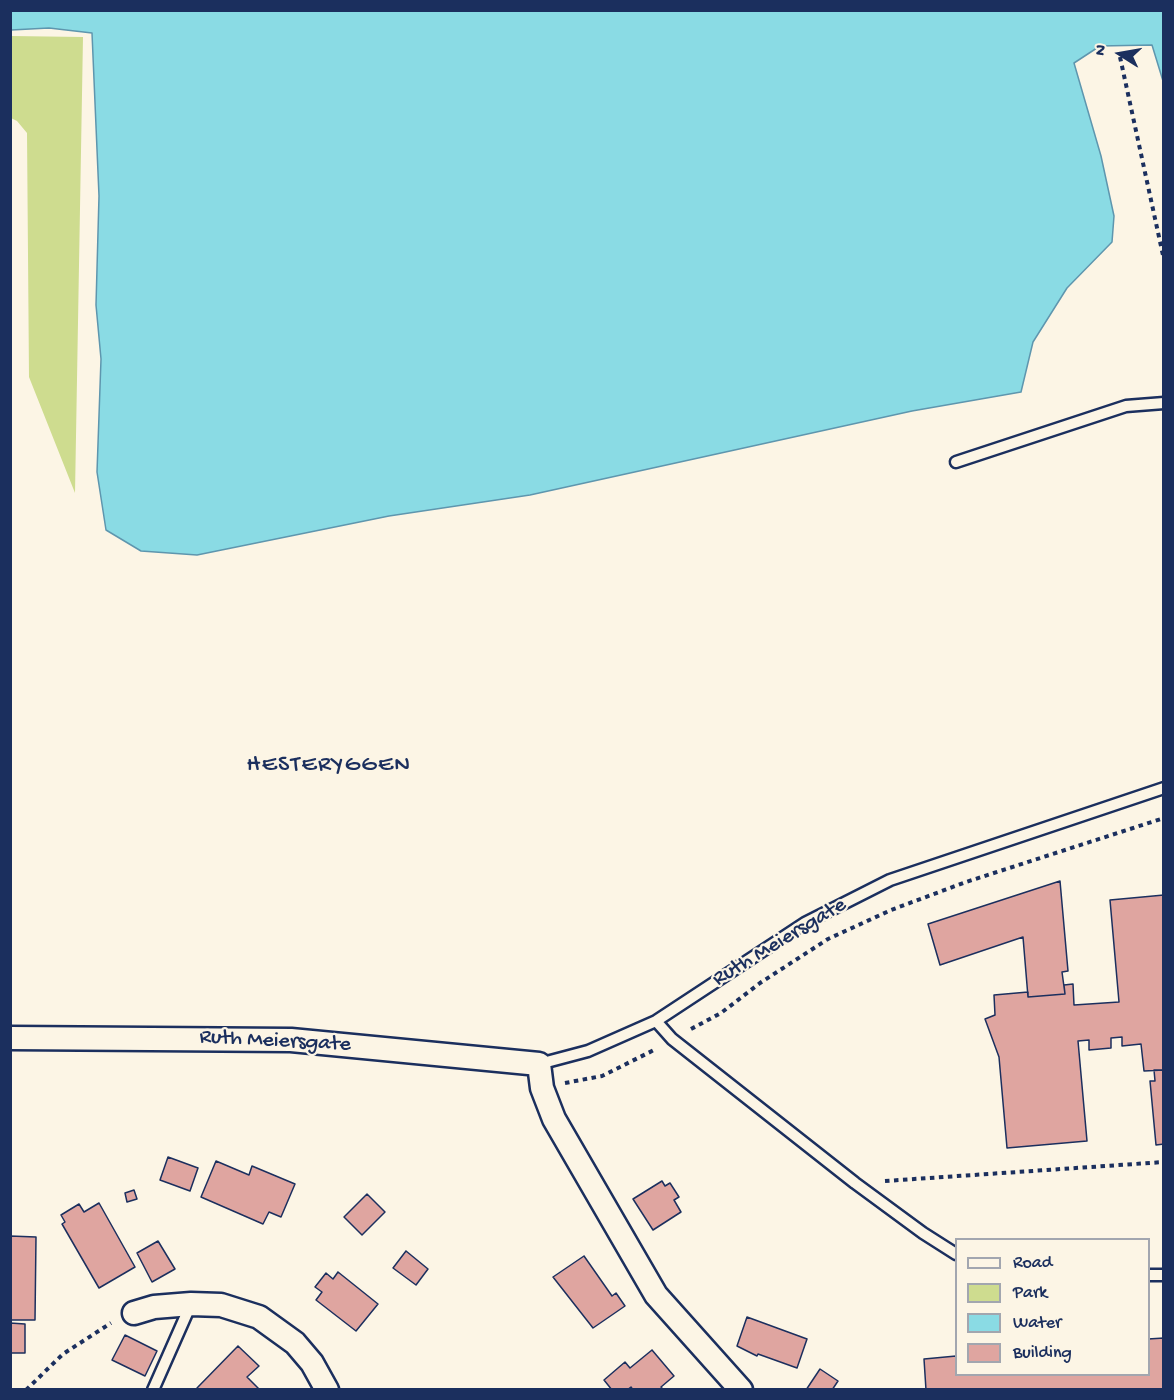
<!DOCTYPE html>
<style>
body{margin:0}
#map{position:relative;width:1174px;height:1400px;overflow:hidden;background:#fcf5e5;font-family:"Gochi Hand",sans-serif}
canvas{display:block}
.frame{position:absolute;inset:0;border:12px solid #1b2f5e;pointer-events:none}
.legend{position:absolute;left:955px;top:1238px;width:195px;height:138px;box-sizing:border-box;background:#fcf5e5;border:2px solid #a2a6af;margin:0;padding:8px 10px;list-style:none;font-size:18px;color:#1b2f5e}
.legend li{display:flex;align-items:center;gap:12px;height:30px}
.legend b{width:30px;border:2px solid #a2a6af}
.north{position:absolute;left:1090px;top:24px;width:60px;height:60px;-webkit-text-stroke:4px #fcf5e5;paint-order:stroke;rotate:281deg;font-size:16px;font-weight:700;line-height:24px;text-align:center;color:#1b2f5e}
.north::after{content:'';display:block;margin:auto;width:21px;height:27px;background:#1b2f5e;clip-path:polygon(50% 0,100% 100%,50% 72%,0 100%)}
</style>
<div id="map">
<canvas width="1174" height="1400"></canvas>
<div class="frame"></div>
<ul class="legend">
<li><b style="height:8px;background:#fcf5e5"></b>Road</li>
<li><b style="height:16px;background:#cedc8f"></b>Park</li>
<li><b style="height:16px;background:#8adbe4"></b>Water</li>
<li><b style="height:16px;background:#dfa5a0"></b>Building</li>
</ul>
<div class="north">N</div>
</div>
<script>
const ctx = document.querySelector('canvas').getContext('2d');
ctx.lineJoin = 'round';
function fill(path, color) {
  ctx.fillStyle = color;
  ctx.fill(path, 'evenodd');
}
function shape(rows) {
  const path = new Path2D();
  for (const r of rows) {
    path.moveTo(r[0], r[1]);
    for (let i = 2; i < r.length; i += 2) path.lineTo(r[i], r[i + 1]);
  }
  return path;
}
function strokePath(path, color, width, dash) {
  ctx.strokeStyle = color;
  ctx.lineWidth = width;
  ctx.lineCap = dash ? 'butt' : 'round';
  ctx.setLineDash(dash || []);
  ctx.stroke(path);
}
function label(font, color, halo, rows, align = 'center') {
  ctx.font = font + ' "Gochi Hand",sans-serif';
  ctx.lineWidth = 4.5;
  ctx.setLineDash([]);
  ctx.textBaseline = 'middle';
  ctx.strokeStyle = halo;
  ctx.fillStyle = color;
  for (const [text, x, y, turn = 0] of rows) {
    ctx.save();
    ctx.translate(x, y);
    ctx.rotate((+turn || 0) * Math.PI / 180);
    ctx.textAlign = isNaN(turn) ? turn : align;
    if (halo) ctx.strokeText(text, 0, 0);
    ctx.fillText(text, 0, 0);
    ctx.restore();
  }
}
fill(shape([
 [11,36,83,37,75,493,29,377,27,133,17,121,11,118]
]), '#cedc8f');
const water = shape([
 [11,10,1163,11,1163,81,1152,45,1100,46,1074,63,1101,156,1114,216,1112,242,1067,288,1033,342,1021,392,912,411,530,495,389,516,197,555,141,551,106,530,97,472,101,359,96,305,99,196,92,33,49,28,11,30,11,10]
]);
fill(water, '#8adbe4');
strokePath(water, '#5e96ae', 1.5);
const building = shape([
 [1060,881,1068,971,1062,972,1065,994,1028,997,1023,937,940,965,928,924,1060,881],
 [1164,895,1164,1070,1144,1071,1141,1044,1122,1046,1122,1037,1111,1038,1111,1048,1089,1050,1089,1040,1078,1041,1087,1141,1007,1148,999,1057,985,1019,995,1015,994,995,1028,992,1028,997,1065,994,1064,985,1073,984,1074,1005,1119,1002,1110,900,1164,895],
 [1154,1070,1164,1070,1164,1144,1156,1145,1150,1081,1155,1081,1154,1070],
 [168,1157,198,1168,190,1191,160,1180,168,1157],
 [216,1161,249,1175,252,1166,295,1184,281,1217,269,1212,263,1224,201,1197,216,1161],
 [662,1181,665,1186,670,1183,679,1197,674,1200,681,1212,653,1230,633,1199,662,1181],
 [134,1190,137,1199,127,1202,125,1193,134,1190],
 [367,1194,385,1212,362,1235,344,1217,367,1194],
 [99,1203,135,1267,99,1288,62,1224,65,1222,61,1215,79,1204,84,1212,99,1203],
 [10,1236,36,1237,35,1320,10,1320,10,1236],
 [158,1241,175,1269,152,1282,137,1253,158,1241],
 [406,1251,428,1269,416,1285,393,1268,406,1251],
 [584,1256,612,1296,616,1293,625,1306,593,1328,553,1277,584,1256],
 [338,1272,378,1304,356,1331,316,1300,322,1292,315,1287,326,1273,333,1279,338,1272],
 [747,1317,807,1339,797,1368,758,1354,757,1356,737,1346,747,1317],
 [10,1323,25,1324,25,1353,10,1353,10,1323],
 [125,1335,157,1351,145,1376,112,1360,125,1335],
 [1164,1338,1164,1390,926,1390,924,1359,956,1356,956,1374,1148,1374,1148,1339,1164,1338],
 [238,1346,259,1366,247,1377,260,1390,199,1390,197,1388,238,1346],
 [652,1350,674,1376,661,1387,664,1390,633,1390,631,1387,627,1390,612,1390,604,1380,625,1362,630,1368,652,1350],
 [820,1369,838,1381,832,1390,806,1390,820,1369]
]);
fill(building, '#dfa5a0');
strokePath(building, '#1b2f5e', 1.5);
const lane = shape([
 [956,462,1126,406,1164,403],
 [656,1021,672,1039,855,1183,923,1233,956,1254],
 [539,1064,588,1051,656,1021,805,923,890,880,1164,788],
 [1148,1275,1164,1275],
 [153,1390,191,1304]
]);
const street = shape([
 [10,1038,291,1040,539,1064,542,1088,554,1119,656,1295,741,1390],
 [134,1313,154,1307,191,1304,221,1305,259,1317,295,1343,312,1363,327,1390]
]);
strokePath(lane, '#1b2f5e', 15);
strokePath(street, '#1b2f5e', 27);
strokePath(shape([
 [1120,57,1164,260],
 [691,1029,721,1013,760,983,828,939,891,910,966,882,1164,818],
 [565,1083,602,1076,656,1049],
 [885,1181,1164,1162],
 [26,1390,63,1354,111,1323]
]), '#1b2f5e', 4, [4.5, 4.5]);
strokePath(lane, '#fcf5e5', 10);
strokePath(street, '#fcf5e5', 22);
label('22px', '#1b2f5e', '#fcf5e5', [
 ["Ruth Meiersgate",780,943,-31],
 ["Ruth Meiersgate",275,1042,3]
]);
ctx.letterSpacing = '1.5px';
label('24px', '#1b2f5e', '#fcf5e5', [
 ["HESTERYGGEN",329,766]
]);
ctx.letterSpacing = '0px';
</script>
